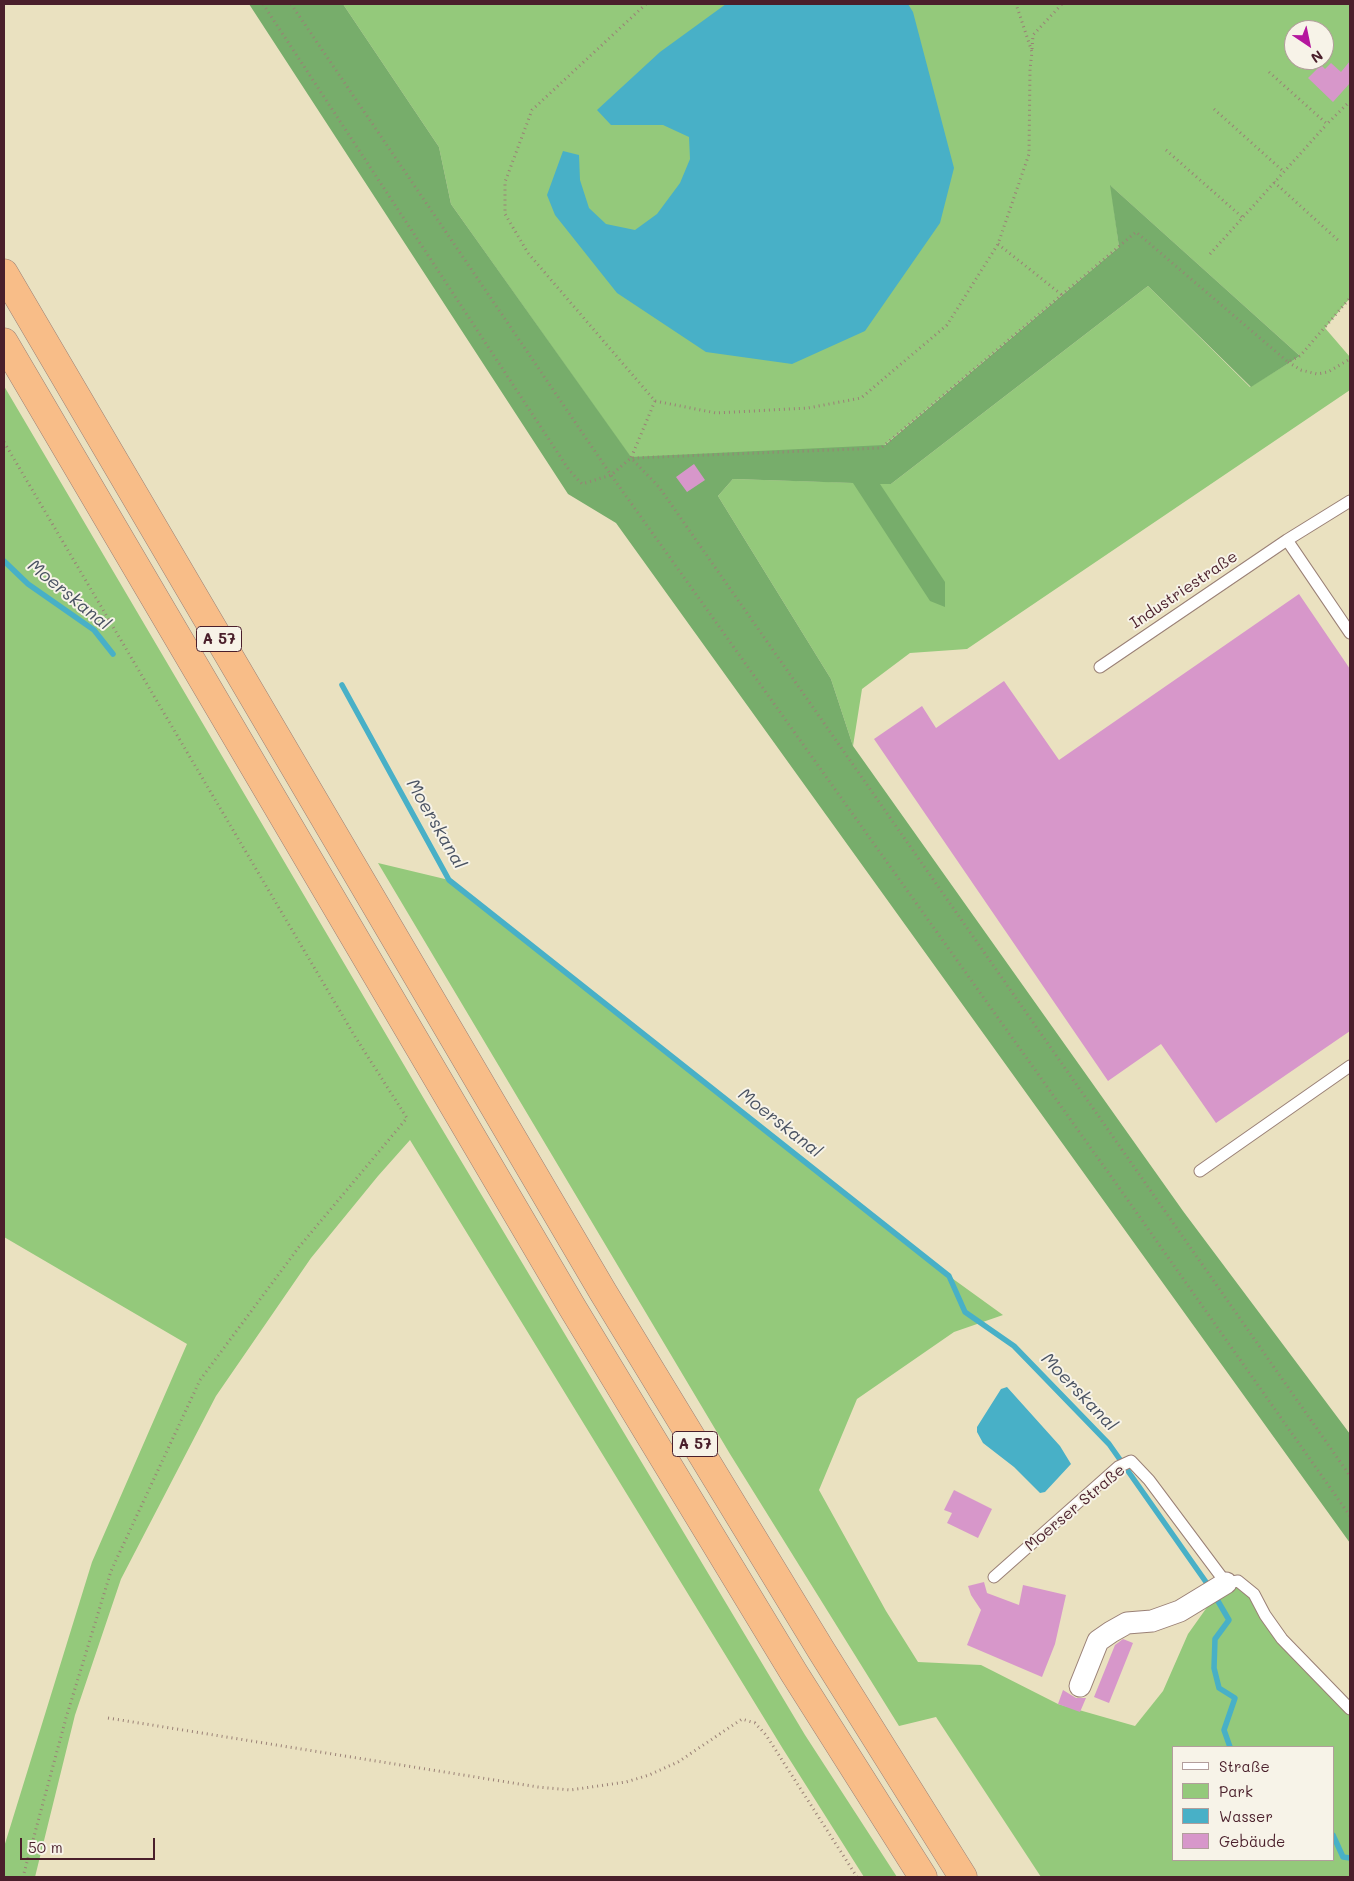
<!DOCTYPE html>
<meta charset="utf-8">
<style>
body{margin:0}
#map{position:relative;width:1354px;height:1881px;overflow:hidden;background:#eae1c0;font-family:Mali,sans-serif}
canvas{display:block}
.frame{position:absolute;inset:0;border:5px solid #4a1f2b;pointer-events:none}
.legend{position:absolute;left:1172px;top:1746px;width:162px;height:115px;box-sizing:border-box;background:#f7f3e8;border:1px solid #b29e9c;margin:0;padding:6px 9px;list-style:none;font-size:15px;color:#4a1f2b}
.legend li{display:flex;align-items:center;gap:10px;height:25px}
.legend b{width:25px;border:1px solid #b29e9c}
.north{position:absolute;left:1284px;top:20px;width:50px;height:50px;box-sizing:border-box;background:#f7f3e8;border:1px solid #b29e9c;border-radius:50%;rotate:146deg;font-size:14px;font-weight:700;line-height:20px;text-align:center;color:#4a1f2b}
.north::after{content:'';display:block;margin:auto;width:18px;height:22px;background:#b5179e;clip-path:polygon(50% 0,100% 100%,50% 72%,0 100%)}
.scale{position:absolute;left:20px;top:1838px;width:135px;height:22px;box-sizing:border-box;border:2px solid #4a1f2b;border-top:0;padding-left:6px;font-size:15px;line-height:18px;white-space:nowrap;color:#4a1f2b;-webkit-text-stroke:4px #f7f3e8;paint-order:stroke}
</style>
<div id="map">
<canvas width="1354" height="1881"></canvas>
<div class="frame"></div>
<ul class="legend">
<li><b style="height:6px;background:#fff"></b>Straße</li>
<li><b style="height:14px;background:#94c97b"></b>Park</li>
<li><b style="height:14px;background:#48b0c7"></b>Wasser</li>
<li><b style="height:14px;background:#d797ca"></b>Gebäude</li>
</ul>
<div class="north">N</div>
<div class="scale">50 m</div>
</div>
<script>
const ctx = document.querySelector('canvas').getContext('2d');
ctx.lineJoin = 'round';
function fill(path, color) {
  ctx.fillStyle = color;
  ctx.fill(path, 'evenodd');
}
function shape(rows) {
  const path = new Path2D();
  for (const r of rows) {
    path.moveTo(r[0], r[1]);
    for (let i = 2; i < r.length; i += 2) path.lineTo(r[i], r[i + 1]);
  }
  return path;
}
function strokePath(path, color, width, dash) {
  ctx.strokeStyle = color;
  ctx.lineWidth = width;
  ctx.lineCap = dash ? 'butt' : 'round';
  ctx.setLineDash(dash || []);
  ctx.stroke(path);
}
function label(font, color, halo, rows, align = 'center') {
  ctx.font = font + ' Mali,sans-serif';
  ctx.lineWidth = 4;
  ctx.setLineDash([]);
  ctx.textBaseline = 'middle';
  ctx.strokeStyle = halo;
  ctx.fillStyle = color;
  for (const [text, x, y, turn = 0] of rows) {
    ctx.save();
    ctx.translate(x, y);
    ctx.rotate((+turn || 0) * Math.PI / 180);
    ctx.textAlign = isNaN(turn) ? turn : align;
    if (halo) ctx.strokeText(text, 0, 0);
    ctx.fillText(text, 0, 0);
    ctx.restore();
  }
}
fill(shape([
 [343,4,1350,4,1350,298,1325,328,1350,357,1350,390,967,649,910,653,862,689,853,746,831,679,718,496,733,479,891,484,1148,286,1250,387,1300,356,1111,186,1119,247,881,448,631,458,451,204,439,147],
 [1294,30,1324,30,1324,60,1294,60],
 [4,386,427,1104,805,1735,897,1877,864,1877,783,1749,410,1140,378,1176,311,1258,216,1396,121,1579,75,1715,35,1877,4,1877,4,1847,92,1562,187,1344,4,1237],
 [378,863,449,880,949,1276,1003,1315,954,1332,857,1399,819,1490,886,1611,918,1662,981,1665,1058,1704,1135,1726,1163,1691,1188,1634,1215,1596,1238,1581,1264,1614,1350,1709,1350,1877,1041,1877,936,1717,899,1726,730,1454],
 [1173,1747,1333,1747,1333,1860,1173,1860]
]), '#94c97b');
fill(shape([
 [249,4,343,4,439,147,451,204,631,457,885,445,1119,247,1110,185,1300,356,1251,387,1148,286,891,484,880,484,945,582,945,607,930,601,853,483,733,479,718,496,831,679,853,746,1183,1211,1350,1434,1350,1543,616,523,568,494]
]), '#77ad6b');
fill(shape([
 [726,4,908,4,913,12,954,168,940,223,865,331,792,364,706,352,617,293,555,215,547,195,563,151,579,155,580,180,589,208,606,224,635,230,657,214,680,183,690,159,689,137,663,125,611,125,597,110,660,52],
 [1007,1387,1060,1446,1071,1464,1045,1492,1040,1493,1014,1467,983,1443,977,1432,977,1427,1001,1389]
]), '#48b0c7');
strokePath(shape([
 [4,561,28,584,94,630,113,654],
 [342,685,449,880,949,1276,965,1312,1014,1346,1109,1444,1206,1582],
 [1215,1596,1229,1620,1215,1639,1214,1668,1219,1688,1235,1698,1224,1730,1230,1747],
 [1333,1835,1343,1857,1350,1858]
]), '#48b0c7', 5.5);
fill(shape([
 [1350,61,1350,83,1333,102,1308,78,1321,65,1325,69,1331,63,1341,72],
 [694,464,705,480,687,492,676,477],
 [1299,594,1350,669,1350,1031,1216,1123,1161,1044,1108,1081,874,739,922,706,936,728,1004,681,1059,760],
 [954,1490,992,1509,978,1538,947,1523,952,1513,944,1510],
 [984,1582,987,1593,1019,1605,1023,1585,1066,1595,1055,1644,1042,1677,967,1645,981,1610,971,1595,968,1586],
 [1123,1639,1133,1643,1109,1703,1094,1697,1115,1645],
 [1063,1690,1076,1698,1086,1698,1080,1712,1058,1704]
]), '#d797ca');
const service = shape([
 [1350,501,1287,540,1350,633],
 [1100,667,1287,540],
 [1200,1171,1350,1066],
 [994,1577,1118,1467,1131,1461,1149,1480,1226,1583,1238,1581,1254,1594,1265,1615,1282,1639,1350,1709]
]);
const minor = shape([
 [1080,1686,1098,1641,1111,1632,1127,1623,1152,1621,1180,1611,1226,1583]
]);
const motorway = shape([
 [4,273,603,1292,821,1650,963,1877],
 [4,342,572,1307,794,1673,923,1877]
]);
strokePath(service, '#9a8076', 13);
strokePath(minor, '#9a8076', 23);
strokePath(motorway, '#9a8076', 29);
strokePath(shape([
 [263,4,569,470,582,484,611,475,631,458,881,448,1136,232,1288,362,1300,356,1350,298],
 [291,4,611,475,1120,1189,1350,1516],
 [646,4,532,110,505,182,505,214,528,253,655,401,716,413,808,408,861,398,947,325,998,244,1029,154,1030,69,1032,52,1016,4],
 [1032,49,1033,35,1062,4],
 [1269,72,1327,124,1348,103,1350,105],
 [1214,109,1283,171],
 [1166,150,1242,217],
 [1274,182,1339,241],
 [998,244,1062,295],
 [1210,254,1327,124],
 [1288,362,1301,370,1317,374,1328,372,1350,359],
 [655,401,631,458,659,487,1350,1476],
 [4,442,354,1035,407,1118,299,1247,200,1380,111,1571,66,1718,23,1877],
 [108,1718,538,1787,570,1790,626,1782,649,1775,678,1762,742,1719,755,1723,766,1735,857,1877]
]), '#9a8076', 3, [1, 4]);
strokePath(service, '#fff', 11);
strokePath(minor, '#fff', 21);
strokePath(motorway, '#f8bd88', 28);
for (const [x, y, w] of [
 [219,639,45],
 [695,1444,45]
]) {
  const box = new Path2D();
  box.roundRect(x - w / 2, y - 12.5, w, 25, 4);
  ctx.fillStyle = '#f7f3e8';
  ctx.fill(box);
  strokePath(box, '#4a1f2b', 1);
}
label('bold 15px', '#4a1f2b', null, [
 ["A 57",219,639],
 ["A 57",695,1444]
]);
label('16px', '#4a1f2b', '#f7f3e8', [
 ["Industriestraße",1184,590,-34],
 ["Moerser Straße",1075,1508,-40]
]);
label('italic 18px', '#495262', '#f7f3e8', [
 ["Moerskanal",69,595,39],
 ["Moerskanal",436,824,60],
 ["Moerskanal",780,1123,38],
 ["Moerskanal",1079,1392,46]
]);
</script>
